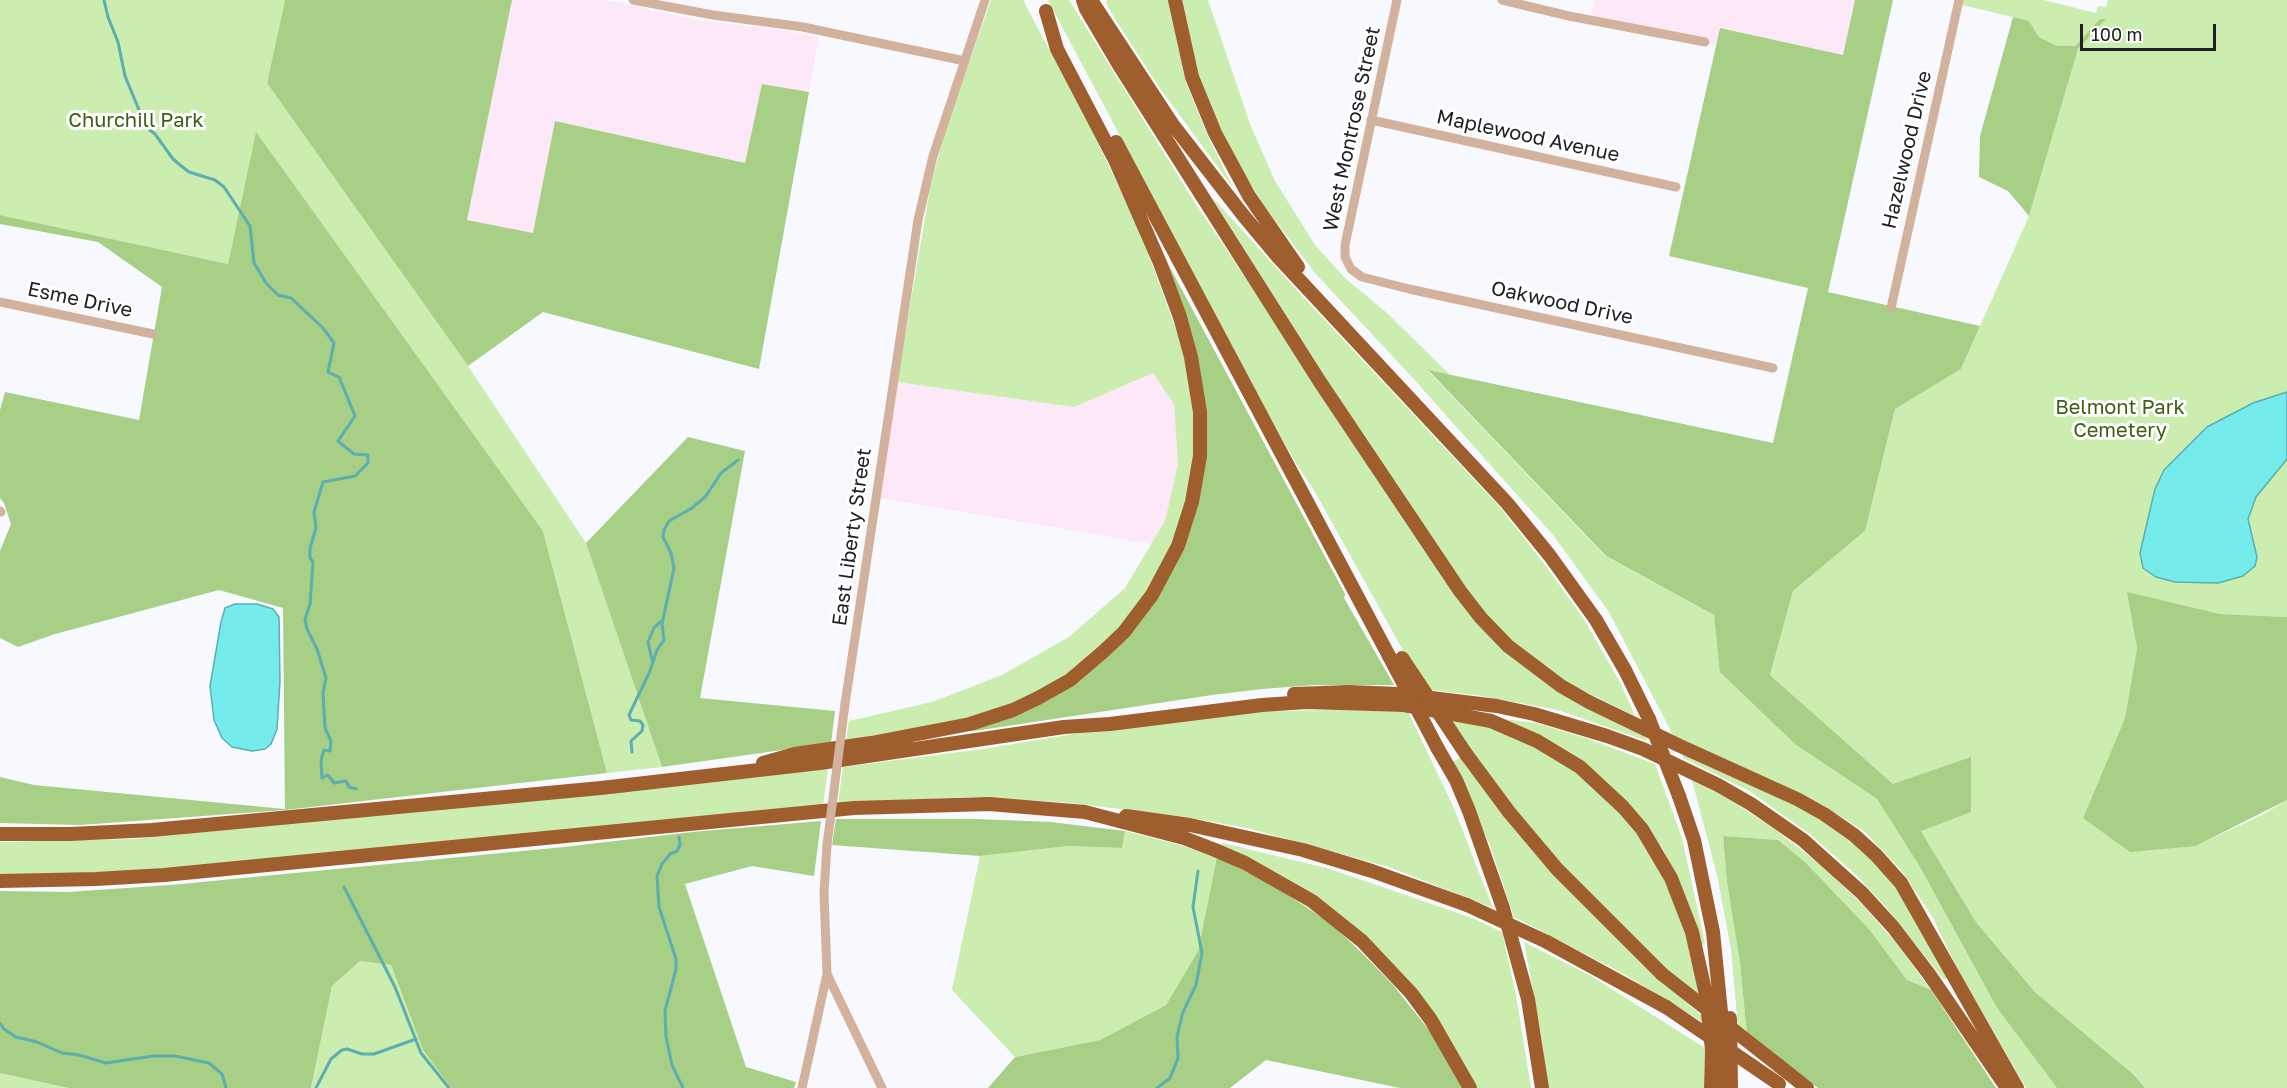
<!DOCTYPE html>
<style>
body{margin:0}
#map{position:relative;width:2287px;height:1088px;overflow:hidden;background:#f7f9fe;font-family:"Golos Text",sans-serif}
canvas{display:block}
.scale{position:absolute;left:2080px;top:24px;width:136px;height:27px;box-sizing:border-box;border:3px solid #202123;border-top:0;padding-left:8px;font-size:18px;line-height:21px;white-space:nowrap;color:#202123;-webkit-text-stroke:4px #fff;paint-order:stroke}
</style>
<div id="map">
<canvas width="2287" height="1088"></canvas>
<div class="scale">100 m</div>
</div>
<script>
const ctx = document.querySelector('canvas').getContext('2d');
ctx.lineJoin = 'round';
function fill(path, color) {
  ctx.fillStyle = color;
  ctx.fill(path, 'evenodd');
}
function shape(rows) {
  const path = new Path2D();
  for (const r of rows) {
    path.moveTo(r[0], r[1]);
    for (let i = 2; i < r.length; i += 2) path.lineTo(r[i], r[i + 1]);
  }
  return path;
}
function strokePath(path, color, width, dash) {
  ctx.strokeStyle = color;
  ctx.lineWidth = width;
  ctx.lineCap = dash ? 'butt' : 'round';
  ctx.setLineDash(dash || []);
  ctx.stroke(path);
}
function label(font, color, halo, rows, align = 'center') {
  ctx.font = font + ' "Golos Text",sans-serif';
  ctx.lineWidth = 6;
  ctx.setLineDash([]);
  ctx.textBaseline = 'middle';
  ctx.strokeStyle = halo;
  ctx.fillStyle = color;
  for (const [text, x, y, turn = 0] of rows) {
    ctx.save();
    ctx.translate(x, y);
    ctx.rotate((+turn || 0) * Math.PI / 180);
    ctx.textAlign = isNaN(turn) ? turn : align;
    if (halo) ctx.strokeText(text, 0, 0);
    ctx.fillText(text, 0, 0);
    ctx.restore();
  }
}
fill(shape([
 [512,0,607,0,702,21,777,29,819,37,809,92,762,84,745,163,556,121,533,233,467,220],
 [1595,0,1855,0,1843,55,1720,28,1716,45,1590,20],
 [1153,373,1174,404,1178,464,1165,521,1152,544,879,498,897,382,1074,407]
]), '#fde8f7');
fill(shape([
 [0,0,285,0,267,83,468,366,586,543,662,767,607,773,543,531,256,133,228,264,0,215],
 [991,0,1023,0,1097,141,1140,232,1188,361,1195,407,1195,454,1189,490,1171,549,1146,595,1112,636,1068,673,1033,695,994,711,955,722,846,740,849,721,932,702,1002,675,1069,637,1125,588,1165,521,1178,464,1174,404,1153,373,1074,407,897,382,930,189,945,131],
 [1048,0,1069,0,1195,203,1480,626,1643,733,1647,741,1558,710,1476,695,1429,690,1405,654,1315,492,1294,460,1261,402],
 [1107,0,1169,0,1186,83,1209,139,1234,189,1159,87,1115,19,1106,3],
 [1182,0,1208,0,1250,124,1275,181,1315,245,1346,279,1387,313,1450,375,1428,371,1605,556,1714,615,1721,672,1796,745,1877,799,1920,867,1997,1008,2057,1088,2026,1088,1957,968,1932,916,1900,869,1865,832,1823,805,1673,735,1609,612,1553,535,1411,376,1315,273,1264,206,1230,150,1202,89,1192,53],
 [1959,0,2044,0,2096,13,2098,6,2106,7,2108,0,2287,0,2287,617,2220,614,2128,593,2137,648,2125,718,2083,818,2196,846,2264,814,2287,800,2287,1088,2145,1088,2134,1075,2035,992,1976,922,1893,784,1770,675,1793,591,1865,531,1895,409,1961,369,2029,216,2078,49,2105,20,2100,19,2075,46,2057,46,2039,37,2029,21,1958,4],
 [1211,196,1293,286,1499,506,1546,566,1585,621,1621,684,1635,716,1566,682,1515,645,1475,602,1351,418],
 [1336,710,1408,712,1453,806,1493,908,1389,867,1247,828,1180,816,1061,802,969,797,838,803,843,767,983,749,1109,728,1195,718,1272,711],
 [1447,717,1488,727,1537,745,1574,768,1604,793,1645,840,1677,904,1694,964,1700,998,1648,953,1547,849,1497,787],
 [1503,719,1536,723,1586,738,1655,764,1682,838,1705,944,1701,945,1682,889,1663,849,1626,801,1536,735],
 [1681,751,1814,813,1866,852,1895,883,1949,976,1944,980,1886,907,1854,873,1811,835,1751,792,1683,758],
 [1462,757,1561,882,1642,964,1702,1016,1703,1022,1620,972,1514,917,1490,845,1451,763],
 [828,769,823,806,168,868,83,874,0,874,0,842,134,839],
 [1692,780,1727,798,1777,831,1822,866,1863,905,1896,943,1931,990,1907,980,1869,929,1805,862,1778,840,1723,836,1727,882,1740,963,1747,1035,1738,1027,1731,949,1717,875],
 [1125,831,1176,844,1217,857,1198,951,1166,1005,1100,1040,1015,1057,952,990,980,856,1068,846,1122,848],
 [1223,843,1330,869,1472,918,1502,932,1516,995,1531,1088,1475,1088,1363,937,1221,847],
 [1524,942,1591,976,1705,1048,1704,1088,1548,1088,1542,1039],
 [360,961,391,965,423,1050,451,1088,311,1088,332,986],
 [0,1073,67,1088,0,1088]
]), '#cbedaf');
fill(shape([
 [285,0,512,0,467,220,533,233,555,121,745,163,762,84,809,92,759,369,543,312,468,366,267,83],
 [1855,0,1893,0,1828,292,1980,326,1961,369,1895,409,1865,531,1793,591,1770,675,1893,784,1971,757,1971,812,1921,831,1976,922,2035,992,2134,1075,2145,1088,2057,1088,1997,1008,1920,867,1877,799,1796,745,1720,672,1714,615,1606,556,1428,370,1773,443,1808,288,1669,256,1720,28,1843,55],
 [2013,17,2029,21,2039,37,2057,46,2075,46,2100,19,2106,19,2078,49,2029,216,2008,191,1979,177,1980,136],
 [256,132,543,531,607,773,285,810,80,825,0,823,0,777,34,785,285,809,283,608,219,590,55,634,18,647,0,638,0,551,11,524,4,503,0,498,0,410,5,392,139,420,162,287,98,242,0,224,0,215,228,264],
 [1167,262,1345,594,1344,598,1394,685,1314,685,1262,689,1212,695,974,731,974,729,1048,699,1162,588,1206,437,1164,263],
 [688,437,745,451,700,698,835,711,831,743,662,767,586,543],
 [2127,592,2220,614,2287,617,2287,800,2196,846,2130,852,2083,818,2125,718,2137,648],
 [836,819,976,819,1051,822,1125,831,1122,848,1068,846,980,856,832,845],
 [821,821,814,876,752,866,685,884,746,1067,796,1082,794,1088,451,1088,423,1050,391,965,360,961,332,986,311,1088,68,1088,0,1073,0,891,68,892,171,885,564,847,692,832],
 [1723,836,1778,840,1805,862,1869,929,1907,980,1931,990,1996,1088,1818,1088,1747,1035,1740,963,1727,882],
 [1217,857,1273,885,1330,923,1361,952,1393,985,1428,1029,1441,1048,1463,1088,1400,1088,1266,1060,1230,1088,988,1088,1015,1057,1100,1040,1166,1005,1198,951]
]), '#a7cf86');
const water = shape([
 [2287,392,2287,459,2256,497,2248,519,2257,557,2255,566,2243,576,2218,583,2175,582,2156,577,2143,568,2140,553,2155,489,2164,470,2207,427,2253,403,2287,392],
 [235,604,257,604,273,609,279,617,280,681,277,729,271,744,265,749,252,751,232,747,222,738,214,720,210,686,221,622,225,608,235,604]
]);
fill(water, '#76ebeb');
strokePath(water, '#5caeaf', 1.5);
strokePath(shape([
 [104,0,108,17,118,42,125,76,146,127,155,134,173,159,180,165,189,172,215,180,224,187,250,226,254,263,266,283,278,295,291,298,323,328,334,343,328,372,339,377,355,416,338,441,354,454,368,455,368,463,355,476,323,482,314,512,316,528,310,548,310,558,313,562,310,604,305,619,307,629,317,649,326,678,323,692,325,728,331,741,330,751,324,750,321,760,322,778,328,775,334,783,346,781,349,787,356,789],
 [652,660,648,642,654,628,661,621],
 [632,752,631,741,642,731,643,725,640,721,631,720,629,715,650,671,657,650,664,640,662,624,674,568,671,553,663,537,664,530,669,521,692,508,706,496,721,473,738,460],
 [679,837,680,845,677,851,670,854,662,864,657,876,659,907,676,959,676,969,665,1011,666,1037,672,1065,683,1088],
 [344,887,395,987,421,1053,449,1088],
 [0,1023,4,1029,16,1037,37,1042,62,1053,79,1055,106,1063,153,1056,175,1056,209,1063,222,1074,226,1088],
 [316,1088,331,1059,342,1050,347,1049,362,1054,374,1054,416,1039],
 [1157,1088,1170,1078,1178,1058,1177,1036,1183,1012,1196,985,1202,953,1193,907,1198,871]
]), '#5caeaf', 3);
strokePath(shape([
 [633,0,713,15,803,27,965,61],
 [1397,0,1345,245,1345,257,1351,269,1362,277,1409,289,1773,368],
 [1502,0,1569,16,1705,42],
 [1371,120,1676,187],
 [0,302,153,334],
 [1891,308,1959,0],
 [0,511,1,512],
 [845,704,918,220,933,156,985,0],
 [827,974,882,1088],
 [802,1088,827,974,824,893,827,845]
]), '#d2b29d', 9);
strokePath(shape([
 [1083,0,1086,9,1119,65,1320,382,1460,591,1481,618,1508,646,1561,686,1589,702,1678,745,1797,799,1824,814,1854,835,1876,855,1901,883,2017,1088],
 [1091,0,1173,125,1243,215,1278,257,1507,503,1550,556,1596,620,1625,670,1649,719],
 [1175,0,1192,77,1215,133,1249,196,1298,267],
 [1116,142,1389,656],
 [1294,694,1349,692,1398,694,1497,706,1534,714,1607,736,1643,749,1718,785,1751,804,1803,840,1862,893,1893,927,1929,974,2007,1088],
 [1438,749,1456,780,1469,811,1503,908,1528,999,1542,1088],
 [1466,754,1509,812,1557,869,1662,974],
 [763,763,795,754,871,743,970,724,1013,710,1038,698,1070,680,1104,651,1124,632,1152,595,1178,546,1192,502,1200,456,1200,412,1191,357,1180,317,1160,263,1115,160,1057,49,1046,11],
 [1679,796,1694,840,1713,932,1721,1012,1720,1088],
 [1126,816,1190,825,1303,850,1372,871,1467,905],
 [0,834,70,834,152,830,601,788,820,763,1064,727,1110,724,1262,705,1306,702,1404,705,1491,721,1537,741,1580,767,1623,807,1642,829,1671,878,1692,932,1706,995,1712,1050,1711,1088],
 [0,881,96,879,164,875,854,808,989,804,1085,812,1184,838,1215,850,1245,863,1312,901,1362,941,1411,993,1431,1020,1470,1088],
 [1547,942,1666,1007],
 [1730,1018,1731,1088],
 [1778,1065,1807,1088]
]), '#9f5e2d', 14);
strokePath(shape([
 [827,845,845,704]
]), '#d2b29d', 9);
strokePath(shape([
 [1389,656,1438,749],
 [1402,658,1466,754],
 [1649,719,1679,796],
 [1467,905,1547,942],
 [1662,974,1778,1065],
 [1666,1007,1779,1084]
]), '#9f5e2d', 14);
label('20px', '#3b5e13', '#fff', [
 ["Churchill Park",136,121],
 ["Belmont Park",2120,408],
 ["Cemetery",2120,431]
]);
label('20px', '#202123', '#fff', [
 ["West Montrose Street",1352,129,-78],
 ["Maplewood Avenue",1528,136,12],
 ["Hazelwood Drive",1907,150,-77],
 ["Esme Drive",80,300,12],
 ["Oakwood Drive",1562,303,12],
 ["East Liberty Street",852,537,-82]
]);
</script>
